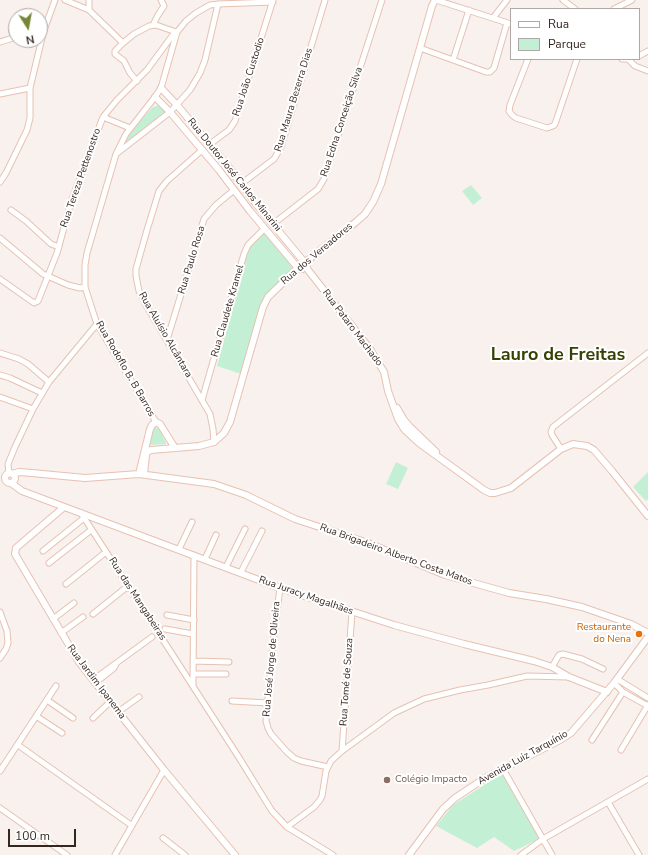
<!DOCTYPE html>
<meta charset="utf-8">
<style>
body{margin:0}
#map{position:relative;width:648px;height:855px;overflow:hidden;background:#f9f1ee;font-family:"Nunito Sans",sans-serif}
canvas{display:block}
.legend{position:absolute;left:510px;top:8px;width:130px;height:52px;box-sizing:border-box;background:#fff;border:1px solid #aea8a6;margin:0;padding:5px 7px;list-style:none;font-size:12px;color:#352620}
.legend li{display:flex;align-items:center;gap:8px;height:20px}
.legend b{width:20px;border:1px solid #aea8a6}
.north{position:absolute;left:8px;top:8px;width:40px;height:40px;box-sizing:border-box;background:#fff;border:1px solid #aea8a6;border-radius:50%;rotate:169deg;font-size:11px;font-weight:700;line-height:16px;text-align:center;color:#352620}
.north::after{content:'';display:block;margin:auto;width:14px;height:18px;background:#768636;clip-path:polygon(50% 0,100% 100%,50% 72%,0 100%)}
.scale{position:absolute;left:8px;top:829px;width:68px;height:18px;box-sizing:border-box;border:2px solid #352620;border-top:0;padding-left:5px;font-size:12px;line-height:14px;white-space:nowrap;color:#352620;-webkit-text-stroke:3px #fff;paint-order:stroke}
</style>
<div id="map">
<canvas width="648" height="855"></canvas>
<ul class="legend">
<li><b style="height:5px;background:#fff"></b>Rua</li>
<li><b style="height:11px;background:#c3f0d5"></b>Parque</li>
</ul>
<div class="north">N</div>
<div class="scale">100 m</div>
</div>
<script>
const ctx = document.querySelector('canvas').getContext('2d');
ctx.lineJoin = 'round';
function fill(path, color) {
  ctx.fillStyle = color;
  ctx.fill(path, 'evenodd');
}
function shape(rows) {
  const path = new Path2D();
  for (const r of rows) {
    if (r.length === 3) {
      path.moveTo(r[0] + r[2], r[1]);
      path.arc(r[0], r[1], r[2], 0, 2 * Math.PI);
      continue;
    }
    path.moveTo(r[0], r[1]);
    for (let i = 2; i < r.length; i += 2) path.lineTo(r[i], r[i + 1]);
  }
  return path;
}
function strokePath(path, color, width, dash) {
  ctx.strokeStyle = color;
  ctx.lineWidth = width;
  ctx.lineCap = dash ? 'butt' : 'round';
  ctx.setLineDash(dash || []);
  ctx.stroke(path);
}
function label(font, color, halo, rows, align = 'center') {
  ctx.font = font + ' "Nunito Sans",sans-serif';
  ctx.lineWidth = 4;
  ctx.setLineDash([]);
  ctx.textBaseline = 'middle';
  ctx.strokeStyle = halo;
  ctx.fillStyle = color;
  for (const [text, x, y, turn = 0] of rows) {
    ctx.save();
    ctx.translate(x, y);
    ctx.rotate((+turn || 0) * Math.PI / 180);
    ctx.textAlign = isNaN(turn) ? turn : align;
    if (halo) ctx.strokeText(text, 0, 0);
    ctx.fillText(text, 0, 0);
    ctx.restore();
  }
}
fill(shape([
 [160,105,167,112,125,145,125,138,153,107],
 [471,185,482,198,473,205,462,191],
 [263,228,295,268,268,294,241,374,217,366,246,258,253,242],
 [153,427,159,428,166,443,166,444,149,445],
 [396,462,408,468,398,489,386,484],
 [648,472,648,499,646,501,633,487],
 [503,773,539,839,514,851,494,837,477,848,436,826,453,805]
]), '#c3f0d5');
const minor = shape([
 [65,0,89,10,123,43],
 [89,0,89,10],
 [436,0,511,24],
 [563,0,575,9],
 [614,9,632,0],
 [493,18,507,0],
 [153,25,158,15,164,6,161,0],
 [0,42,16,37],
 [420,48,486,72,490,72,494,68,507,23],
 [639,56,648,51],
 [528,59,510,105,509,111,512,115,516,118,547,128,553,126,555,124,577,59],
 [622,59,631,59],
 [453,60,469,10],
 [629,60,635,66,648,71],
 [137,81,130,73,124,61,115,54,115,51,123,43,134,34,149,26,156,25,176,32],
 [0,94,30,88],
 [103,117,130,128],
 [210,144,229,130,235,121,273,0],
 [202,150,167,181,159,191,147,230,136,269,136,276,139,291,146,305,210,414,213,429,214,442],
 [116,154,126,134,155,97,161,88,177,32,186,21,196,13,210,5,218,4,273,2],
 [0,182,6,173,27,130,30,118,30,88,44,30,55,0],
 [241,184,274,159,281,147,325,0],
 [11,210,26,221,51,244,59,247],
 [273,224,318,189,324,179,382,0],
 [0,238,43,274,68,285,80,288,85,287],
 [0,279,34,303,38,301,57,253,71,202,103,117,117,100,147,70,175,32],
 [167,340,204,219,216,205,234,190],
 [0,353,19,359,28,364,49,382],
 [0,375,10,378,42,393],
 [0,397,33,409],
 [202,400,244,254,248,245,264,229],
 [156,422,97,324,93,312,85,287,85,265,87,253,116,154,170,112,190,90,200,73,205,60,218,4],
 [561,449,552,435,551,432,553,427,648,353],
 [9,474,8,464,15,447,33,409,49,382,97,324],
 [81,513,238,756,272,811,287,827,333,855],
 [179,549,192,522],
 [43,551,84,518],
 [205,559,216,535],
 [49,563,91,530],
 [226,567,245,529],
 [241,572,262,531],
 [66,584,106,552],
 [280,588,273,643,266,721,268,728,271,734,287,752,294,758,301,761,328,767],
 [0,612,7,631,8,643,6,649,0,658],
 [93,614,128,586],
 [167,615,194,620],
 [53,619,74,603],
 [165,629,193,634],
 [61,633,83,617],
 [193,661,229,662],
 [552,667,559,655,563,654,582,659,603,669],
 [193,674,226,674],
 [617,679,648,698],
 [93,680,152,637],
 [95,683,114,668,116,664],
 [614,683,623,692,648,706],
 [193,686,194,555],
 [47,700,73,718],
 [232,701,268,703],
 [118,712,139,697],
 [36,716,62,733],
 [93,718,110,702],
 [592,740,623,692],
 [18,745,131,825],
 [621,750,648,705],
 [342,751,352,612],
 [503,769,552,855],
 [0,771,56,686],
 [608,802,639,855],
 [0,808,67,855],
 [287,827,314,807,320,800,322,796,326,771,331,761,342,751,394,713,424,699,460,690,488,685,527,676,568,677],
 [163,838,185,855],
 [115,855,164,770],
 [521,855,543,839,648,779]
]);
const tertiary = shape([
 [161,88,177,105,227,165,257,205,305,263,308,270,370,349,384,372,388,391,398,419,404,429,419,443,484,490,490,493,495,493,511,488,561,449,573,444,587,446,594,450,612,471,648,516],
 [155,97,170,112,219,170,250,211,298,268,302,269],
 [397,408,404,420,410,427,436,452],
 [10,478,5],
 [12,474,19,472,32,473,85,478,139,474,214,484,246,495,295,519,368,543,445,575,509,593,546,599,582,607,631,624,648,633],
 [139,474,150,429,152,425,156,422,160,424,175,448],
 [144,474,146,455,147,452,151,450,199,446,214,442,224,433,230,422,263,307,268,297,298,268,356,222,365,214,373,202,381,184,432,6,435,0],
 [11,483,22,491,280,588,394,625,464,644,534,661,552,667,569,677,607,692],
 [64,507,16,548,15,554,79,662,164,770,235,855],
 [409,855,443,809,455,798,485,778,560,740,571,733,614,683,648,637]
]);
strokePath(minor, '#e7c1b1', 7);
strokePath(tertiary, '#e7c1b1', 8);
strokePath(minor, '#fff', 5);
strokePath(tertiary, '#fff', 6);
for (const [x, y, r, color] of [
 [639,634,4,"#e8710a"],
 [387,780,4,"#8d6e63"]
]) {
  const dot = new Path2D();
  dot.arc(x, y, r, 0, 2 * Math.PI);
  ctx.fillStyle = color;
  ctx.fill(dot);
  strokePath(dot, '#fff', 1.5);
}
label('10px', '#352620', '#fff', [
 ["Rua João Custodio",249,77,-72],
 ["Rua Maura Bezerra Dias",294,100,-73],
 ["Rua Edna Conceição Silva",342,122,-72],
 ["Rua Doutor José Carlos Minarini",234,175,51],
 ["Rua Tereza Pettenostro",81,178,-71],
 ["Rua dos Vereadores",317,254,-40],
 ["Rua Paulo Rosa",192,260,-73],
 ["Rua Claudete Kramel",228,311,-74],
 ["Rua Pataro Machado",352,328,53],
 ["Rua Aluísio Alcântara",165,335,60],
 ["Rua Rodoflo B. B Barros",125,369,60],
 ["Rua Brigadeiro Alberto Costa Matos",396,555,20],
 ["Rua Juracy Magalhães",306,596,19],
 ["Rua das Mangabeiras",137,599,57],
 ["Rua José Jorge de Oliveira",272,659,-85],
 ["Rua Jardim Ipanema",96,682,53],
 ["Rua Tomé de Souza",347,682,-86],
 ["Avenida Luiz Tarquínio",523,758,-29]
]);
label('10px', '#c56008', '#fff', [
 ["Restaurante",631,628],
 ["do Nena",631,640]
], 'right');
label('10px', '#785e54', '#fff', [
 ["Colégio Impacto",395,780]
], 'left');
label('bold 18px', '#374105', '#fff', [
 ["Lauro de Freitas",558,356]
]);
</script>
